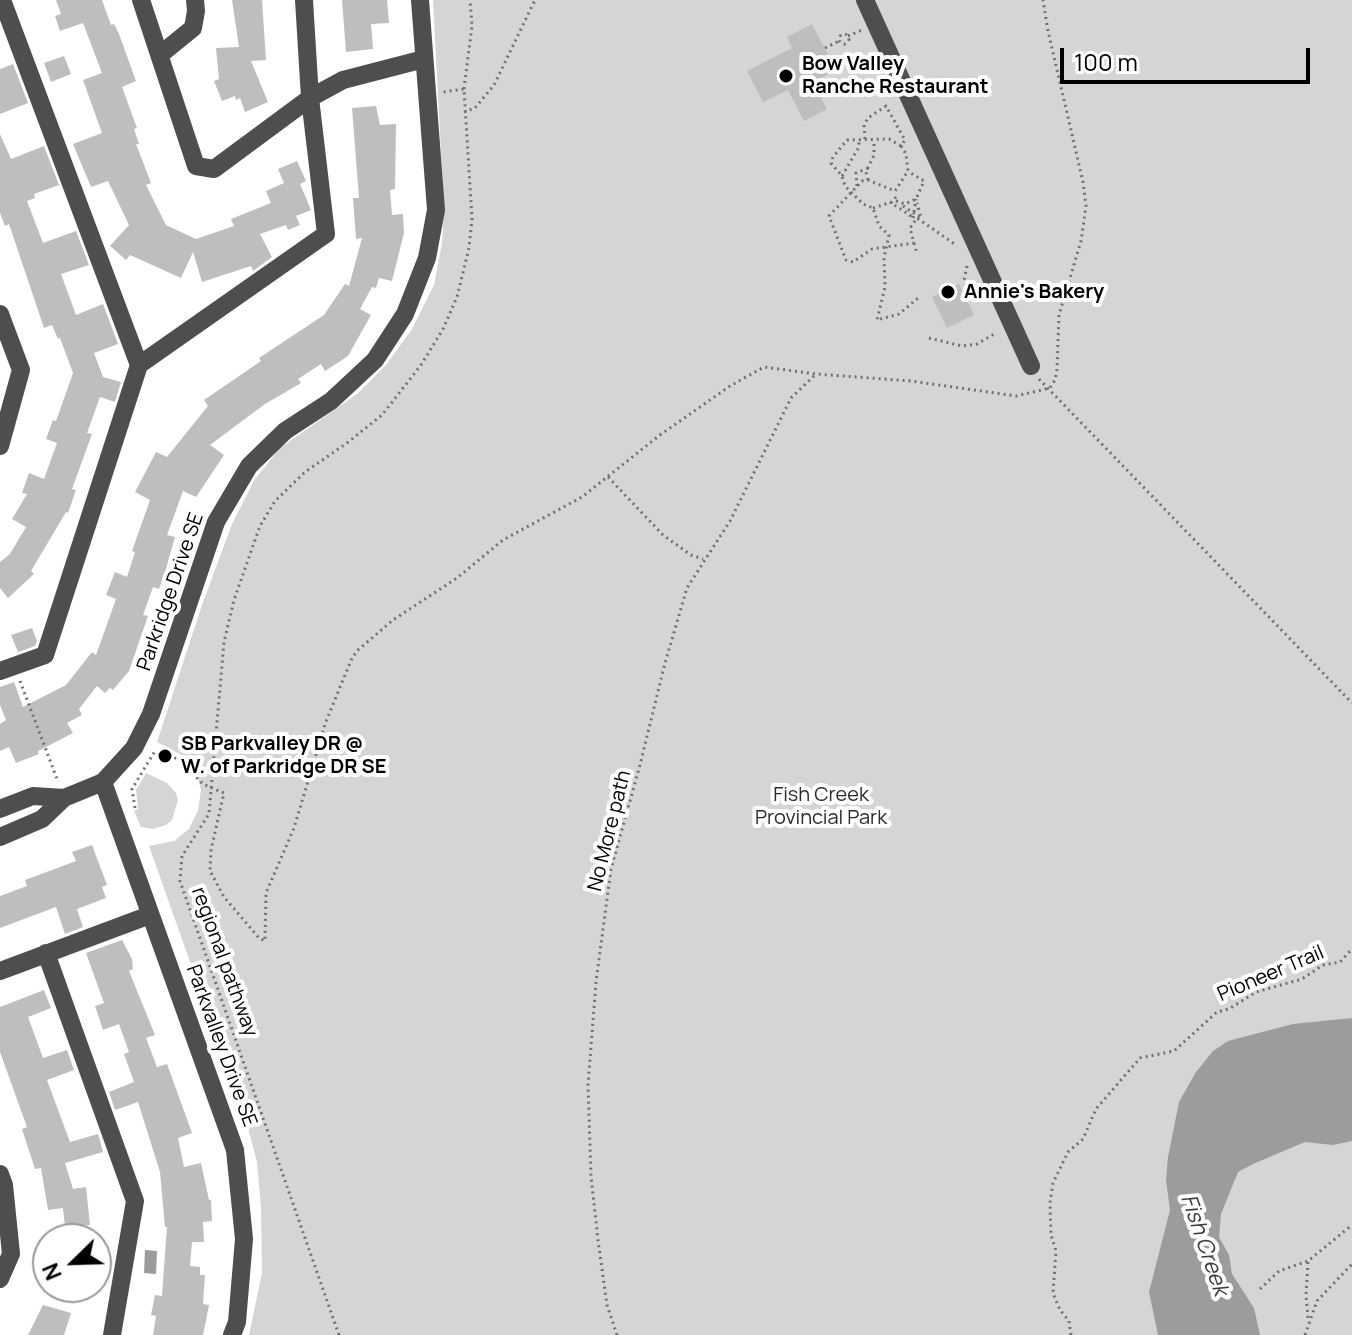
<!DOCTYPE html>
<style>
body{margin:0}
#map{position:relative;width:1352px;height:1335px;overflow:hidden;background:#fff;font-family:Manrope,sans-serif}
canvas{display:block}
.north{position:absolute;left:32px;top:1223px;width:80px;height:80px;box-sizing:border-box;background:#fff;border:2px solid #999;border-radius:50%;rotate:247deg;font-size:22px;font-weight:700;line-height:32px;text-align:center;color:#000}
.north::after{content:'';display:block;margin:auto;width:28px;height:36px;background:#000;clip-path:polygon(50% 0,100% 100%,50% 72%,0 100%)}
.scale{position:absolute;left:1060px;top:48px;width:250px;height:36px;box-sizing:border-box;border:4px solid #000;border-top:0;padding-left:10px;font-size:24px;line-height:28px;white-space:nowrap;color:#000;-webkit-text-stroke:6px #fff;paint-order:stroke}
</style>
<div id="map">
<canvas width="1352" height="1335"></canvas>
<div class="north">N</div>
<div class="scale">100 m</div>
</div>
<script>
const ctx = document.querySelector('canvas').getContext('2d');
ctx.lineJoin = 'round';
function fill(path, color) {
  ctx.fillStyle = color;
  ctx.fill(path, 'evenodd');
}
function shape(rows) {
  const path = new Path2D();
  for (const r of rows) {
    if (r.length === 3) {
      path.moveTo(r[0] + r[2], r[1]);
      path.arc(r[0], r[1], r[2], 0, 2 * Math.PI);
      continue;
    }
    path.moveTo(r[0], r[1]);
    for (let i = 2; i < r.length; i += 2) path.lineTo(r[i], r[i + 1]);
  }
  return path;
}
function strokePath(path, color, width, dash) {
  ctx.strokeStyle = color;
  ctx.lineWidth = width;
  ctx.lineCap = dash ? 'butt' : 'round';
  ctx.setLineDash(dash || []);
  ctx.stroke(path);
}
function label(font, color, halo, rows, align = 'center') {
  ctx.font = font + ' Manrope,sans-serif';
  ctx.lineWidth = 8;
  ctx.setLineDash([]);
  ctx.textBaseline = 'middle';
  ctx.strokeStyle = halo;
  ctx.fillStyle = color;
  for (const [text, x, y, turn = 0] of rows) {
    ctx.save();
    ctx.translate(x, y);
    ctx.rotate((+turn || 0) * Math.PI / 180);
    ctx.textAlign = isNaN(turn) ? turn : align;
    if (halo) ctx.strokeText(text, 0, 0);
    ctx.fillText(text, 0, 0);
    ctx.restore();
  }
}
fill(shape([
 [433,0,1352,0,1352,1335,249,1335,262,1273,261,1208,257,1162,245,1117,149,846,174,841,189,829,198,810,201,790,193,761,157,742,202,605,232,524,255,479,280,448,357,394,386,365,412,329,434,285,442,243,444,209],
 [146,773,167,783,176,793,178,800,172,820,166,825,152,829,141,827,134,811,138,809,136,790]
]), '#d5d5d5');
fill(shape([
 [1352,1018,1352,1141,1333,1145,1305,1142,1253,1164,1238,1172,1221,1214,1219,1237,1229,1255,1232,1274,1254,1308,1260,1335,1158,1335,1149,1292,1170,1210,1166,1180,1168,1157,1179,1102,1196,1072,1213,1051,1228,1041,1293,1024],
 [145,1250,157,1251,156,1274,144,1273]
]), '#9c9c9c');
fill(shape([
 [56,0,102,0,111,25,114,24,119,34,136,81,122,87,137,128,134,129,139,144,136,144,151,183,146,185,166,225,196,239,234,226,231,219,271,203,266,191,284,183,278,169,297,161,306,181,300,184,311,210,296,216,300,225,288,230,286,225,260,234,272,257,253,271,251,266,202,282,193,252,181,278,130,255,126,260,110,246,129,225,108,181,91,187,73,144,102,133,83,80,102,73,83,23,60,31,55,16,61,14],
 [232,0,262,0,266,60,251,61,268,102,245,112,240,98,236,100,235,96,222,101,214,81,219,79,216,48,239,47],
 [342,0,387,0,389,23,371,24,373,49,346,52],
 [812,24,836,70,813,82,827,109,804,121,788,90,763,102,747,71,792,48,787,37],
 [64,56,71,74,51,82,44,63],
 [13,64,28,103,0,114,0,69],
 [376,106,380,125,396,124,395,189,390,190,392,215,403,214,404,233,392,281,379,278,376,288,372,287,360,309,371,315,348,356,325,371,321,364,298,379,301,383,265,404,210,445,224,455,196,497,183,491,167,535,175,537,166,569,159,589,153,587,143,615,148,616,129,671,113,690,110,688,105,693,97,686,79,709,82,715,67,723,73,733,38,751,39,754,16,763,9,747,0,751,0,724,6,720,0,705,0,687,14,682,23,707,66,685,92,652,96,655,116,599,106,595,115,572,127,577,135,552,132,551,150,500,135,492,156,452,167,457,208,406,204,400,261,361,259,358,324,315,345,284,349,286,362,238,356,239,353,198,359,198,352,108],
 [0,134,11,159,44,146,59,185,34,194,35,198,27,201,43,243,76,231,89,265,61,274,76,315,103,304,118,344,94,353,103,377,121,382,115,402,100,397,87,433,92,434,72,489,76,490,68,513,66,512,31,571,34,574,8,598,0,588,0,562,10,554,26,527,12,519,27,494,22,493,29,473,44,479,57,443,46,439,53,420,56,421,73,373,60,338,58,339,52,325,44,328,9,224,5,226,0,213],
 [959,284,974,315,947,328,932,297],
 [32,628,37,641,35,646,18,652,11,635],
 [92,845,107,885,102,887,106,898,77,909,83,927,65,934,56,907,0,928,0,896,27,886,25,880,76,861,72,852],
 [122,940,132,959,133,969,129,971,155,1035,146,1038,157,1067,167,1064,192,1133,178,1138,184,1167,201,1163,209,1200,211,1200,212,1221,203,1222,204,1242,192,1242,190,1266,200,1267,200,1275,205,1275,203,1304,209,1305,203,1335,153,1335,156,1316,151,1315,155,1295,162,1296,167,1227,165,1227,160,1172,138,1102,115,1110,109,1092,134,1082,124,1054,129,1052,119,1024,103,1030,95,1006,104,1003,86,953],
 [44,990,51,1008,28,1017,43,1058,67,1050,74,1070,47,1080,70,1142,98,1134,103,1152,65,1163,73,1189,86,1187,90,1225,65,1227,63,1208,48,1210,41,1168,35,1169,22,1129,27,1127,0,1052,0,1007],
 [43,1305,71,1313,64,1335,28,1335]
]), '#bebebe');
strokePath(shape([
 [844,39,5],
 [848,36,862,30],
 [825,48,839,41],
 [464,89,472,26,470,0],
 [464,112,475,108,494,85,535,0],
 [865,139,864,125,868,118,886,106,905,140,901,146,889,139,847,140,833,157,831,163,842,176,845,186,863,204,873,208,879,226,889,235,884,258,885,287,877,320,899,314,918,298],
 [901,146,906,154,908,171,895,191,868,180,862,181,829,216,846,260,853,262,872,249,914,243,910,228,917,218,956,245],
 [842,176,859,147,859,141],
 [868,180,866,172,874,155,874,140],
 [857,186,856,173,868,168],
 [896,197,891,203,910,215,911,220],
 [896,201,905,204,916,199,924,181,909,172],
 [903,206,921,218,917,203],
 [873,208,892,202],
 [913,218,916,199],
 [914,243,917,254],
 [967,266,964,280,969,294],
 [929,338,962,346,977,344,996,333],
 [1039,379,1352,703],
 [608,477,663,535,691,555,703,559],
 [20,681,57,779],
 [135,808,132,789,155,751,178,759,203,784,224,793,211,850,210,871,224,897,259,938,265,941,266,893,294,828,325,724,352,658,358,650,393,620,457,578,503,540,582,497,660,435,730,386,764,367,816,374,911,381,1016,396,1050,388,1055,380,1057,370,1059,315,1081,241,1086,206,1083,182,1048,31,1043,0],
 [1308,1262,1306,1295,1308,1318],
 [1260,1289,1279,1271,1308,1261,1352,1225],
 [339,1335,180,881,182,856,209,814,224,642,234,600,260,526,275,501,305,472,347,443,382,415,421,365,443,329,457,297,469,248,472,219,464,89,443,92],
 [617,1335,607,1305,598,1240,591,1176,588,1085,596,982,611,869,640,765,665,663,687,588,730,521,791,398,816,374],
 [1071,1335,1069,1321,1060,1310,1053,1293,1056,1251,1051,1235,1050,1203,1053,1183,1068,1152,1083,1139,1096,1109,1140,1058,1174,1051,1217,1012,1229,1009,1256,992,1302,979,1323,965,1340,962,1352,949],
 [1305,1335,1317,1301,1352,1264]
]), '#707070', 3, [2, 4]);
strokePath(shape([
 [141,0,196,166,214,169,310,98,343,80,424,59],
 [865,0,1031,366],
 [161,54,193,28,196,11,195,0],
 [0,314,21,370,0,446],
 [139,365,326,234,310,98,304,0],
 [0,671,45,655,139,365,2,0],
 [103,782,235,1150,244,1239,237,1322,232,1335],
 [0,809,33,796,64,798],
 [0,837,42,819,64,798,103,782,134,748,151,714,216,522,249,466,285,431,331,401,375,360,405,314,427,258,436,210,420,0],
 [46,953,135,1201,112,1335],
 [0,971,150,915],
 [0,1174,4,1185,11,1254,0,1279]
]), '#4e4e4e', 18);
for (const [x, y, r, color] of [
 [786,76,8,"#000"],
 [948,292,8,"#000"],
 [165,756,8,"#000"]
]) {
  const dot = new Path2D();
  dot.arc(x, y, r, 0, 2 * Math.PI);
  ctx.fillStyle = color;
  ctx.fill(dot);
  strokePath(dot, '#fff', 3);
}
label('bold 20px', '#000', '#fff', [
 ["Bow Valley",802,64],
 ["Ranche Restaurant",802,87],
 ["Annie's Bakery",964,292],
 ["SB Parkvalley DR @",181,744],
 ["W. of Parkridge DR SE",181,767]
], 'left');
label('20px', '#000', '#fff', [
 ["Parkridge Drive SE",171,592,-71],
 ["No More path",610,831,-76],
 ["regional pathway",224,962,70],
 ["Pioneer Trail",1271,974,-23],
 ["Parkvalley Drive SE",221,1046,70]
]);
label('20px', '#2c2c2c', '#fff', [
 ["Fish Creek",821,795],
 ["Provincial Park",821,818]
]);
label('italic 22px', '#3d3d3d', '#fff', [
 ["Fish Creek",1204,1245,71]
]);
</script>
